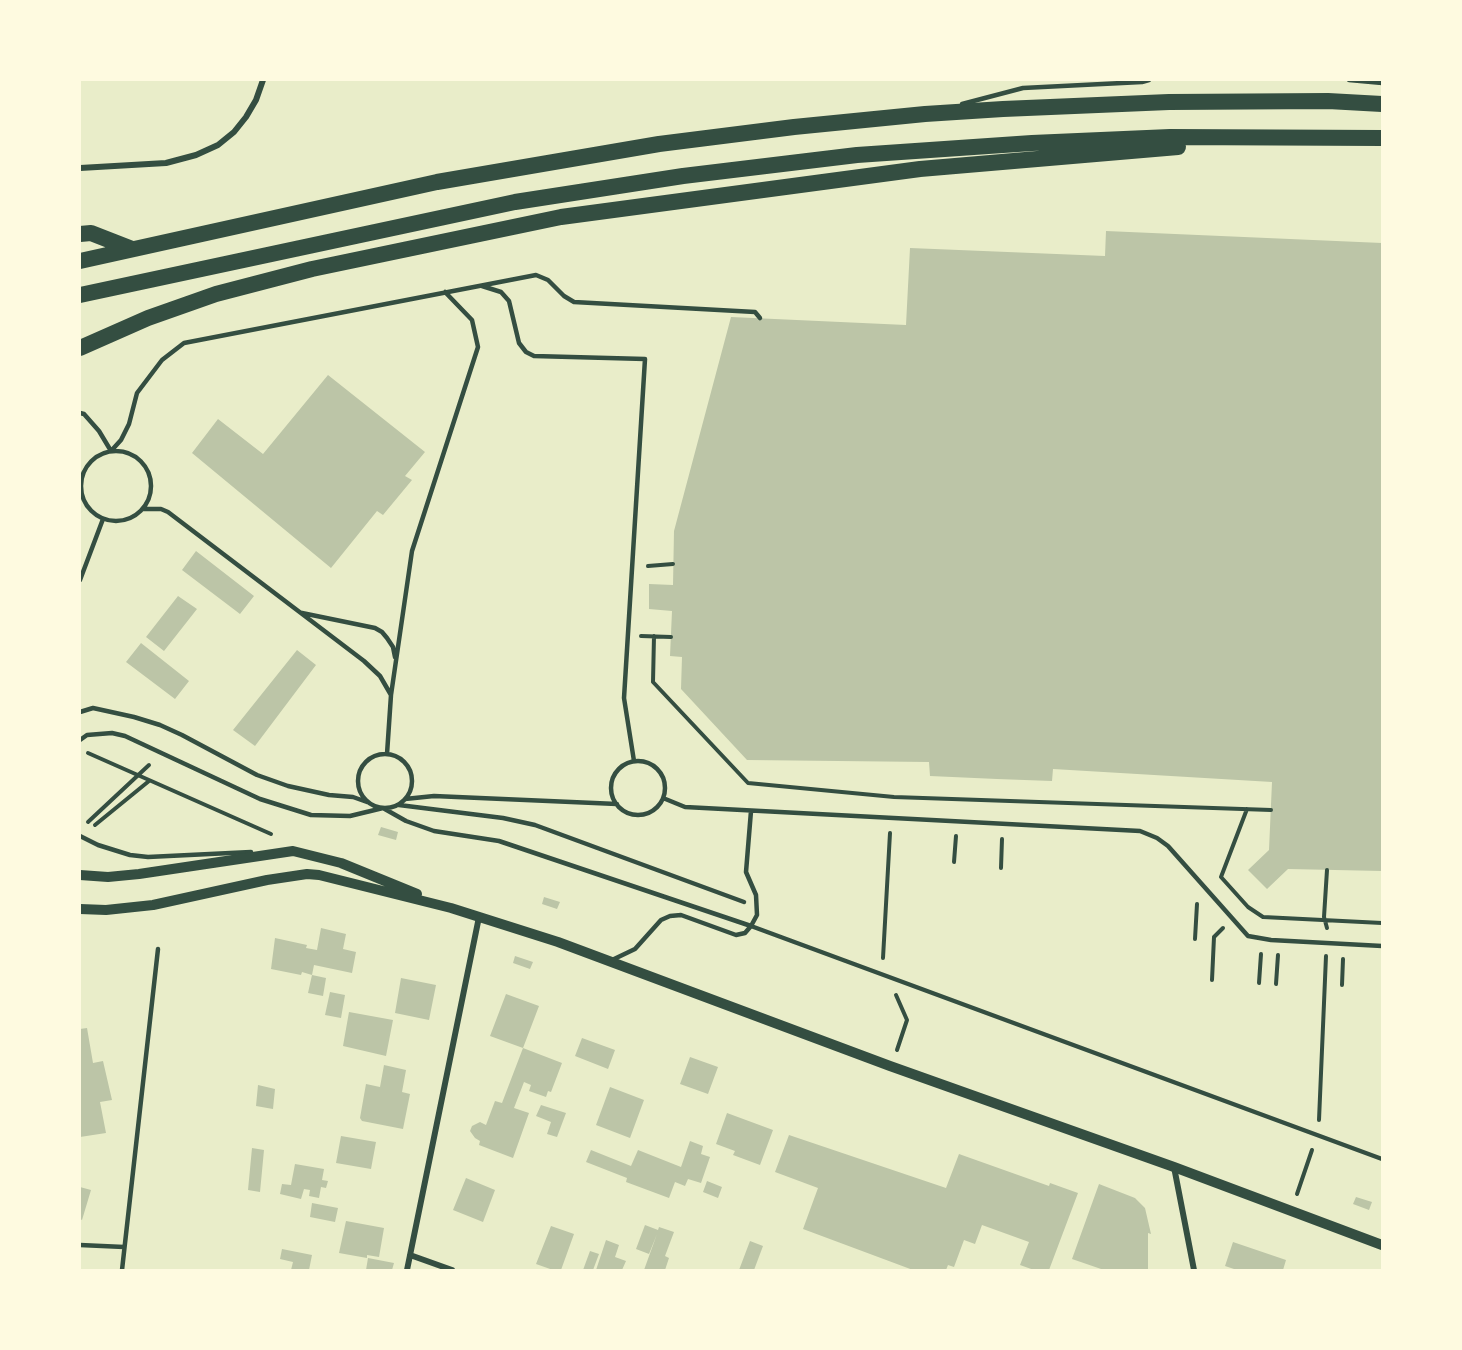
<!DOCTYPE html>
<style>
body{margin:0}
#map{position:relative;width:1462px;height:1350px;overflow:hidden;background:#e9edc9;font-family:Figtree,sans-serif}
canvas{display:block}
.frame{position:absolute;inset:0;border:81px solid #fefae0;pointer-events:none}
</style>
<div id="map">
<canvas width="1462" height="1350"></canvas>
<div class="frame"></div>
</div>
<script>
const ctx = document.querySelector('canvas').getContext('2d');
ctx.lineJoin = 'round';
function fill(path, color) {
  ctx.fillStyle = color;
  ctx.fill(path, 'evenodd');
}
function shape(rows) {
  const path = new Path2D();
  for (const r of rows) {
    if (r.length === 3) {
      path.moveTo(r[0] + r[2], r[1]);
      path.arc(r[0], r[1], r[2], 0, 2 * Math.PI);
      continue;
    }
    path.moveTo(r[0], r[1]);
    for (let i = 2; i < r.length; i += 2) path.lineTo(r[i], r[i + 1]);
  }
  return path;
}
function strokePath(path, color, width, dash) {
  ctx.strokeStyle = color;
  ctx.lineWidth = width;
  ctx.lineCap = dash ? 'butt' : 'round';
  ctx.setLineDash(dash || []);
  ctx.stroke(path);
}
fill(shape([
 [1106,231,1382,243,1382,871,1288,869,1267,889,1248,870,1269,850,1272,782,1053,769,1052,781,997,779,930,776,929,762,747,760,681,689,682,657,670,656,672,611,649,609,649,584,673,585,674,531,731,317,906,325,910,248,1105,256],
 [328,375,425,452,405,476,412,480,383,515,377,511,331,568,192,453,218,419,263,454],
 [196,551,254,596,240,614,182,570],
 [178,596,197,609,164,651,146,637],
 [141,643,189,681,175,699,126,662],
 [297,650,316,665,255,746,233,730],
 [381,827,398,832,396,840,378,835],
 [544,897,560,902,557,909,542,904],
 [321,928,346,934,343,949,356,952,352,973,314,965,312,975,302,972,301,975,271,969,275,938,307,945,306,948,317,950],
 [515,956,533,962,530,969,513,963],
 [312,975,326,978,323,996,308,993],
 [401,978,436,985,429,1020,395,1013],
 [330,992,345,995,341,1018,325,1015],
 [506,994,539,1006,523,1048,490,1036],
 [349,1012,393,1020,386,1056,343,1046],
 [87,1028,93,1063,103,1061,112,1100,100,1102,106,1133,80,1137,80,1029],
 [582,1038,615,1050,608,1069,575,1056],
 [523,1048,562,1063,551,1092,548,1091,546,1097,529,1091,531,1085,524,1082,514,1108,529,1113,513,1158,479,1145,480,1141,475,1138,470,1131,472,1126,480,1122,486,1125,495,1101,502,1103],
 [690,1057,718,1067,708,1094,680,1084],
 [384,1065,406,1070,402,1092,410,1094,403,1129,362,1121,360,1118,366,1084,380,1087],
 [258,1085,275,1089,273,1109,256,1106],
 [610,1087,644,1100,630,1138,596,1125],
 [541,1105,566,1113,557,1137,547,1134,551,1122,536,1116],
 [727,1113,773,1130,760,1165,733,1155,735,1151,716,1144],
 [789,1135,946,1188,959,1154,1049,1186,1050,1183,1078,1193,1049,1270,1034,1270,1020,1265,1029,1242,982,1225,975,1244,964,1240,954,1267,948,1265,946,1270,913,1270,803,1229,818,1188,775,1172],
 [341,1136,376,1142,371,1169,336,1163],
 [690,1141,703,1146,701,1154,710,1157,701,1183,688,1179,685,1186,675,1182,669,1198,626,1182,627,1178,586,1162,591,1150,631,1166,638,1150,681,1167],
 [252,1148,264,1150,260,1192,248,1190],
 [295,1164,324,1169,322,1180,328,1181,326,1188,321,1187,319,1198,309,1196,310,1190,304,1189,301,1199,280,1194,282,1184,291,1185],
 [466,1178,495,1190,483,1222,453,1210],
 [707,1181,722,1187,718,1198,703,1192],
 [1099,1184,1135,1198,1145,1208,1151,1234,1148,1233,1148,1270,1104,1270,1072,1259],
 [80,1187,91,1190,82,1220,80,1219],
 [1356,1197,1372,1202,1369,1210,1353,1204],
 [312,1203,338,1208,335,1222,310,1217],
 [346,1221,384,1228,379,1257,367,1255,367,1258,339,1253],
 [645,1225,658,1230,659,1227,674,1232,665,1256,669,1258,665,1270,644,1270,657,1234,649,1254,636,1249],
 [551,1226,574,1234,561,1270,553,1270,536,1264],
 [606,1240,619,1245,615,1257,626,1261,622,1270,596,1270],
 [750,1241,763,1246,754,1270,739,1270],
 [1233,1242,1286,1260,1283,1270,1237,1270,1225,1266],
 [282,1249,312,1255,309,1270,291,1270,293,1262,280,1259],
 [590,1251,599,1254,593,1270,583,1270],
 [368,1258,394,1263,392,1270,366,1270]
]), '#bcc5a7');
strokePath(shape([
 [648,566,673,564],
 [641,636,671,637],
 [654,636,653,682,748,783,894,797,1271,810],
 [88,753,271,834],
 [88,822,149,765],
 [95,825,149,781],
 [954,862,956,836],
 [1001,868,1002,839],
 [1327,870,1324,917,1327,928],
 [1221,877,1248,907,1263,917,1382,923],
 [1221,877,1247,809],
 [1195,939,1197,904],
 [883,958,890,833],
 [1212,980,1214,937,1223,928],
 [1259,983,1261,954],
 [1276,984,1278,955],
 [1342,985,1343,959],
 [896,995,907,1020,897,1050],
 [1319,1120,1326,956],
 [1297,1194,1312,1150]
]), '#344e41', 4);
strokePath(shape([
 [1349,80,1382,83],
 [962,104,1023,88,1142,82,1149,80],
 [482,286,501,292,509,301,519,343,526,352,534,356,645,359,624,698,634,761],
 [80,413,84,414,99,431,111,451,121,440,129,424,137,393,162,360,184,343,536,275,548,280,564,296,574,302,755,312,760,318],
 [116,486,35],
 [143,509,161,509,168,512,364,661,380,676,391,695,387,754],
 [80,580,103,519],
 [302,613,375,628,382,632,387,638,393,647,395,657],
 [391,695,412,551,478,347,472,320,445,292],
 [80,712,93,708,134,717,160,725,182,735,257,775,288,786,329,795,353,797,367,802],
 [80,740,87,735,112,733,125,736,260,799,311,815,350,816,383,808,406,821,434,831,499,841,751,926,1382,1159],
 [385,781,27],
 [638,788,27],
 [663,798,685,807,1140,831,1157,838,1168,846,1248,936,1271,940,1382,946],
 [405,799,434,796,617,804],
 [399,805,503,818,535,825,744,902],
 [80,836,98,845,130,855,148,857,251,852],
 [612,960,635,949,661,920,670,916,681,915,736,935,745,933,751,926,757,915,756,895,746,872,751,811],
 [80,1245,124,1247],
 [122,1270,158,949]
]), '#344e41', 4.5);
strokePath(shape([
 [80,168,166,163,196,155,218,145,234,132,246,117,256,100,263,80],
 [1174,1167,1194,1270],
 [410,1255,452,1270],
 [407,1270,479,917]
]), '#344e41', 6);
strokePath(shape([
 [80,875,108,877,139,874,293,851,341,863,417,894],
 [80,909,106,910,153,905,267,880,307,874,319,875,451,908,558,942,890,1066,1174,1167,1382,1245]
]), '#344e41', 10);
strokePath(shape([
 [80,234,91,233,132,249],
 [80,261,437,182,659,144,794,127,925,114,1003,109,1169,102,1328,101,1382,104],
 [80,295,515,202,683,176,857,155,1032,143,1170,137,1382,138],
 [80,348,148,318,216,294,312,269,561,217,920,169,1178,147]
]), '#344e41', 16);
</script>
